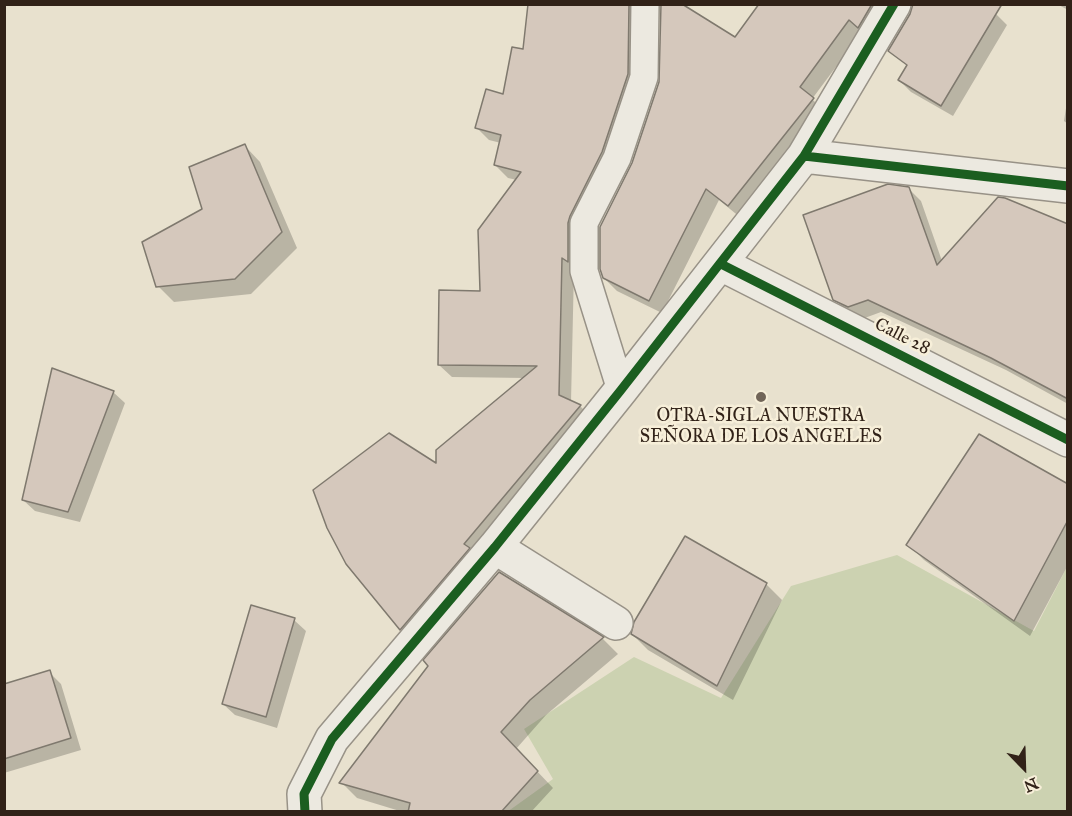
<!DOCTYPE html>
<meta charset="utf-8">
<style>
body{margin:0}
#map{position:relative;width:1072px;height:816px;overflow:hidden;background:#e8e1ce;font-family:"IM FELL Great Primer",serif}
canvas{display:block}
.frame{position:absolute;inset:0;border:6px solid #312218;pointer-events:none}
.north{position:absolute;left:994px;top:738px;width:60px;height:60px;-webkit-text-stroke:4px #f7efd9;paint-order:stroke;rotate:157deg;font-size:16px;font-weight:700;line-height:24px;text-align:center;color:#312218}
.north::after{content:'';display:block;margin:auto;width:21px;height:27px;background:#312218;clip-path:polygon(50% 0,100% 100%,50% 72%,0 100%)}
</style>
<div id="map">
<canvas width="1072" height="816"></canvas>
<div class="frame"></div>
<div class="north">N</div>
</div>
<script>
const ctx = document.querySelector('canvas').getContext('2d');
ctx.lineJoin = 'round';
function fill(path, color) {
  ctx.fillStyle = color;
  ctx.fill(path, 'evenodd');
}
function shape(rows) {
  const path = new Path2D();
  for (const r of rows) {
    path.moveTo(r[0], r[1]);
    for (let i = 2; i < r.length; i += 2) path.lineTo(r[i], r[i + 1]);
  }
  return path;
}
function strokePath(path, color, width, dash) {
  ctx.strokeStyle = color;
  ctx.lineWidth = width;
  ctx.lineCap = dash ? 'butt' : 'round';
  ctx.setLineDash(dash || []);
  ctx.stroke(path);
}
function label(font, color, halo, rows, align = 'center') {
  ctx.font = font + ' "IM FELL Great Primer",serif';
  ctx.lineWidth = 5;
  ctx.setLineDash([]);
  ctx.textBaseline = 'middle';
  ctx.strokeStyle = halo;
  ctx.fillStyle = color;
  for (const [text, x, y, turn = 0] of rows) {
    ctx.save();
    ctx.translate(x, y);
    ctx.rotate((+turn || 0) * Math.PI / 180);
    ctx.textAlign = isNaN(turn) ? turn : align;
    if (halo) ctx.strokeText(text, 0, 0);
    ctx.fillText(text, 0, 0);
    ctx.restore();
  }
}
fill(shape([
 [897,555,1034,631,1067,567,1067,811,507,812,553,779,524,729,634,657,721,698,791,586]
]), '#ccd2b1');
fill(shape([
 [529,4,648,4,640,88,574,269,571,402,580,406,592,418,413,642,401,629,348,563,437,465,525,378,452,377,439,365,481,292,517,180,508,178,495,165,501,143,489,140,477,128,505,95,524,51],
 [761,4,893,4,862,32,812,99,825,112,741,218,719,200,662,313,617,291,604,278,633,164,661,78,735,39],
 [1057,4,1068,4,1068,10],
 [996,14,1007,25,953,116,911,92,899,80,908,66,890,50],
 [1068,95,1068,124,1064,121],
 [245,146,260,162,297,248,251,294,174,302,158,286,204,209],
 [908,188,921,201,942,261,1068,226,1068,404,1006,370,881,312,862,319,848,312,834,299],
 [113,392,125,403,80,522,35,511,23,500],
 [1068,485,1068,565,1030,636,924,560,908,544],
 [499,573,603,639,618,654,546,715,516,749,553,788,531,812,403,812,357,798,341,782],
 [766,584,782,600,733,700,648,650,632,634],
 [294,620,306,631,277,728,235,715,223,704],
 [49,672,61,684,81,750,4,773,4,686]
]), '#0003');
const building = shape([
 [528,4,629,4,628,74,602,152,570,216,568,223,568,262,562,258,559,395,581,405,464,544,470,548,400,630,346,564,327,528,313,490,389,433,436,463,436,450,537,366,438,365,439,290,480,291,478,230,521,172,494,165,501,135,475,128,486,89,503,94,512,47,523,49,528,4],
 [661,4,682,4,735,37,759,4,872,4,858,28,849,20,800,87,814,98,728,206,706,189,649,301,603,278,600,269,600,227,632,163,659,82,661,4],
 [913,4,1002,4,941,106,898,80,907,65,888,51,910,14,913,4],
 [245,144,282,232,235,279,156,287,142,242,202,209,189,167,245,144],
 [888,184,909,187,937,265,998,197,1005,198,1068,224,1068,399,991,358,868,300,848,307,833,300,803,215,888,184],
 [52,368,114,391,68,512,22,500,52,368],
 [979,434,1068,484,1068,520,1014,621,906,545,979,434],
 [685,536,767,583,717,686,631,634,634,622,685,536],
 [499,572,604,637,530,700,501,732,538,771,501,812,408,812,410,803,339,783,428,666,423,660,499,572],
 [251,605,295,618,266,717,222,704,251,605],
 [50,670,71,738,4,759,4,684,50,670]
]);
fill(building, '#d5c8bc');
strokePath(building, '#7f796e', 1.5);
const lane = shape([
 [621,390,584,271,584,223,617,158,644,77,645,4]
]);
const street = shape([
 [804,156,1068,186],
 [721,264,1068,440],
 [495,547,616,623],
 [305,812,304,794,332,739,495,547,621,390,804,156,894,4]
]);
strokePath(lane, '#989287', 30);
strokePath(street, '#989287', 36);
strokePath(lane, '#ece9e0', 27);
strokePath(street, '#ece9e0', 33);
strokePath(shape([
 [804,156,1068,186],
 [721,264,1068,440],
 [305,812,304,794,332,739,495,547,621,390,804,156,894,4]
]), '#1b5e20', 9);
for (const [x, y, r, color] of [
 [761,397,6,"#716558"]
]) {
  const dot = new Path2D();
  dot.arc(x, y, r, 0, 2 * Math.PI);
  ctx.fillStyle = color;
  ctx.fill(dot);
  strokePath(dot, '#f7efd9', 2);
}
label('18px', '#312218', '#f7efd9', [
 ["Calle 28",902,337,27]
]);
label('18px', '#312218', '#f7efd9', [
 ["OTRA-SIGLA NUESTRA",761,417],
 ["SEÑORA DE LOS ANGELES",761,438]
]);
</script>
